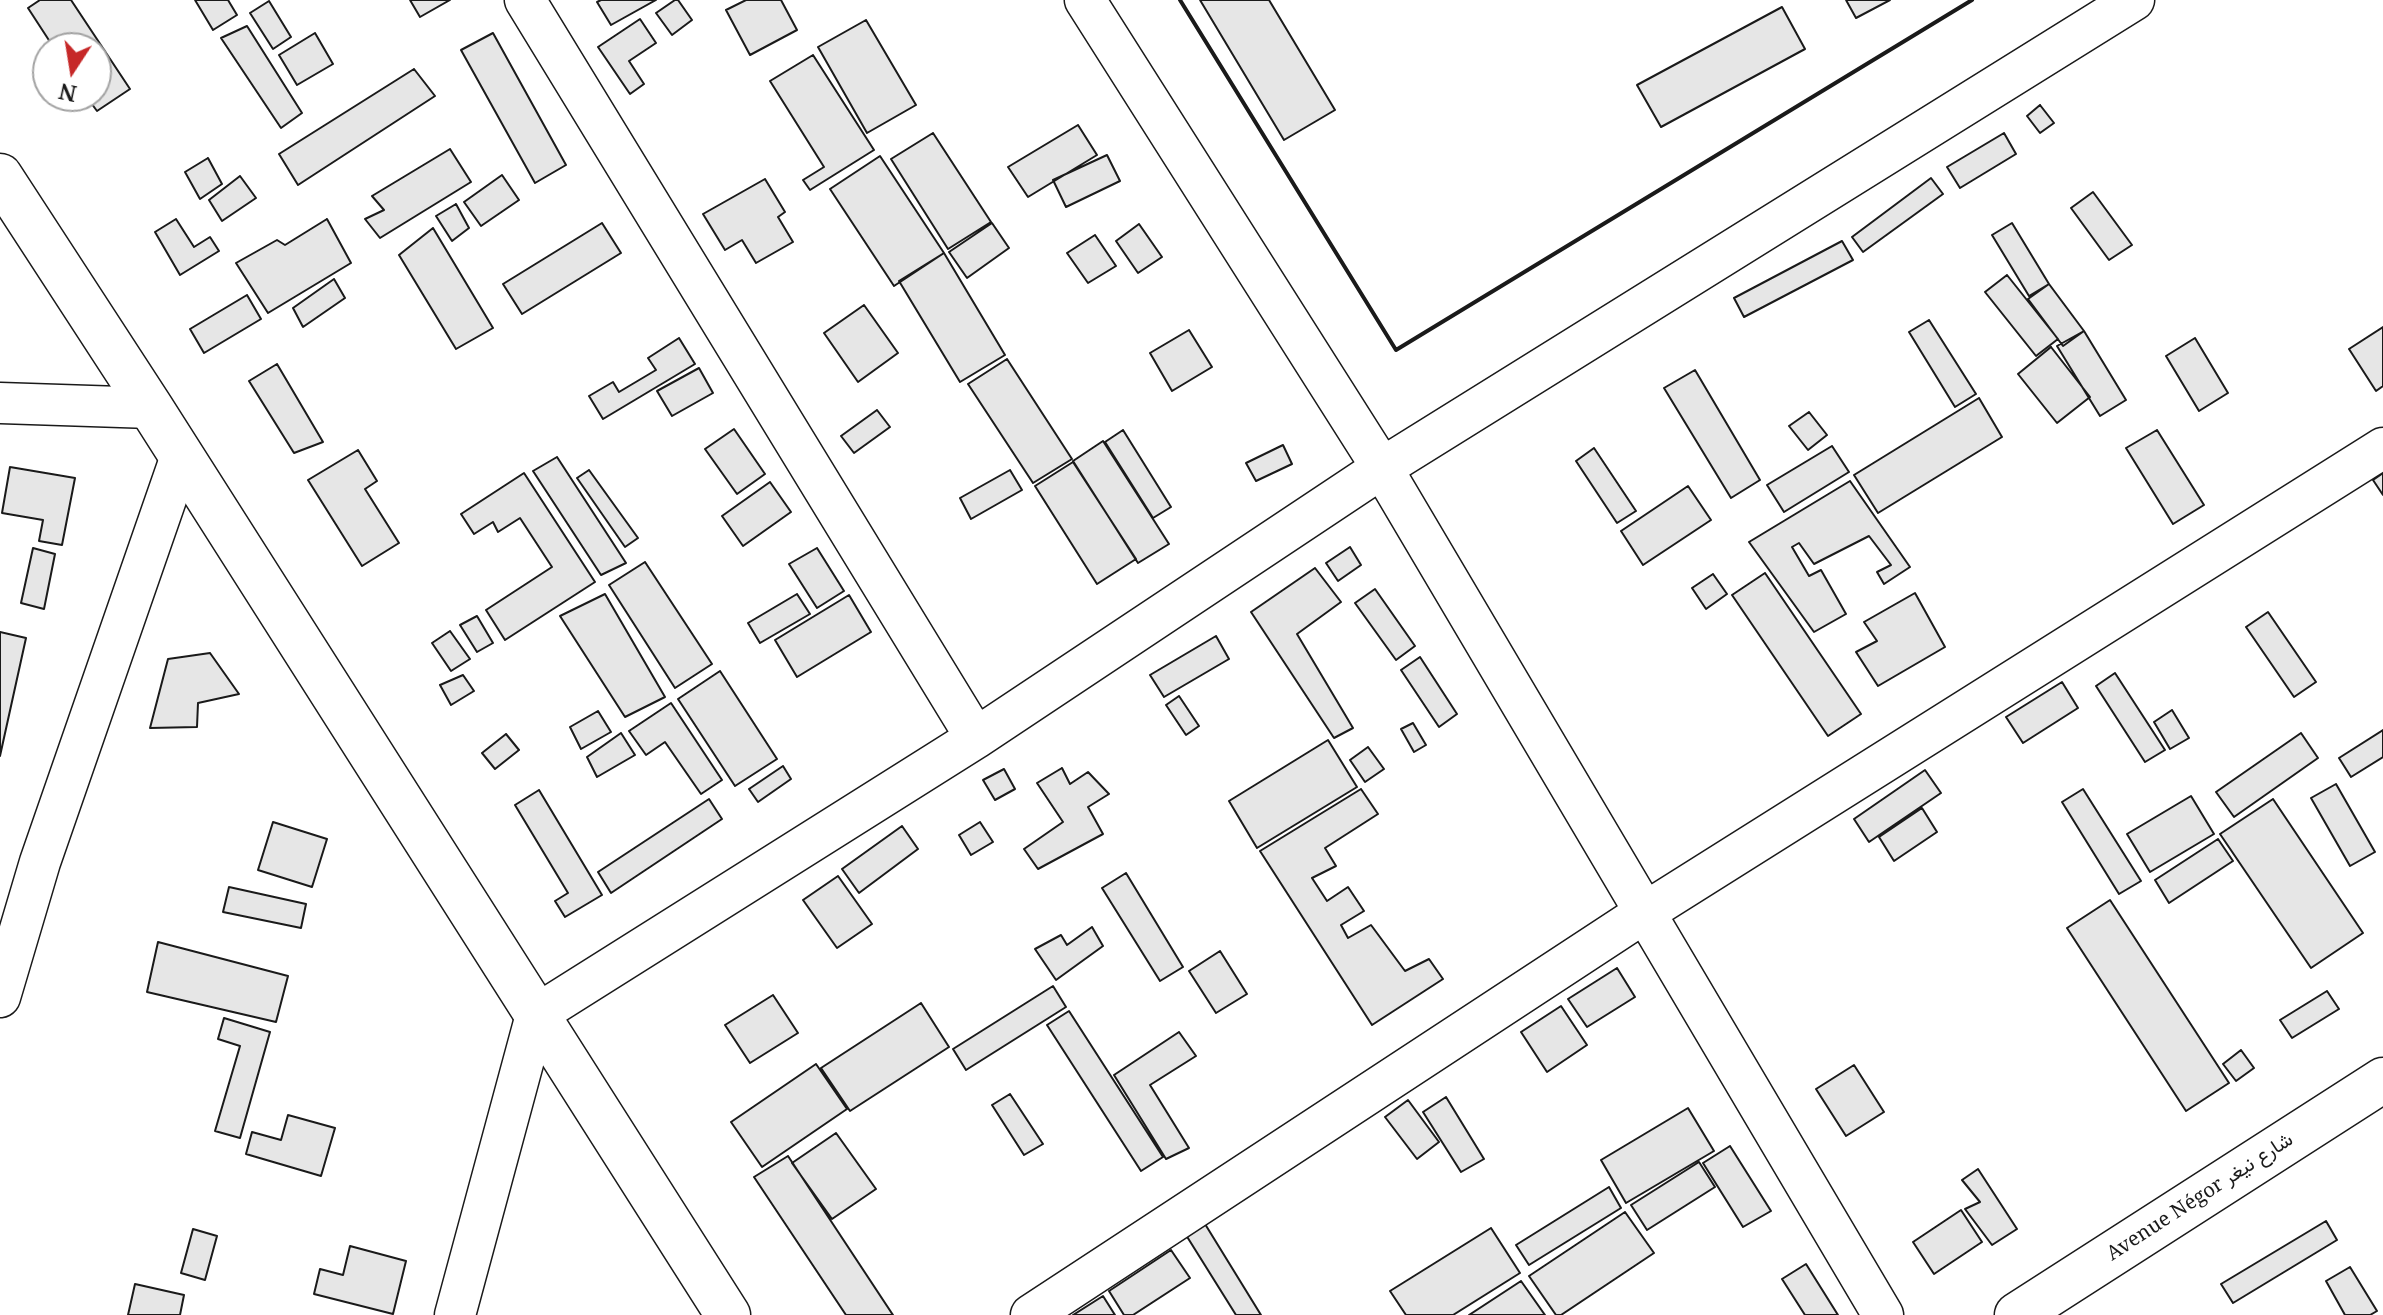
<!DOCTYPE html>
<meta charset="utf-8">
<style>
body{margin:0}
#map{position:relative;width:2383px;height:1315px;overflow:hidden;background:#fff;font-family:"Noto Serif",serif}
canvas{display:block}
.north{position:absolute;left:32px;top:32px;width:80px;height:80px;box-sizing:border-box;background:#fff;border:2px solid #a3a3a3;border-radius:50%;rotate:192deg;font-size:22px;font-weight:700;line-height:32px;text-align:center;color:#1a1a1a}
.north::after{content:'';display:block;margin:auto;width:28px;height:36px;background:#c62828;clip-path:polygon(50% 0,100% 100%,50% 72%,0 100%)}
</style>
<div id="map">
<canvas width="2383" height="1315"></canvas>
<div class="north">N</div>
</div>
<script>
const ctx = document.querySelector('canvas').getContext('2d');
ctx.lineJoin = 'round';
function fill(path, color) {
  ctx.fillStyle = color;
  ctx.fill(path, 'evenodd');
}
function shape(rows) {
  const path = new Path2D();
  for (const r of rows) {
    path.moveTo(r[0], r[1]);
    for (let i = 2; i < r.length; i += 2) path.lineTo(r[i], r[i + 1]);
  }
  return path;
}
function strokePath(path, color, width, dash) {
  ctx.strokeStyle = color;
  ctx.lineWidth = width;
  ctx.lineCap = dash ? 'butt' : 'round';
  ctx.setLineDash(dash || []);
  ctx.stroke(path);
}
function label(font, color, halo, rows, align = 'center') {
  ctx.font = font + ' "Noto Serif",Vazirmatn,serif';
  ctx.lineWidth = 6;
  ctx.setLineDash([]);
  ctx.textBaseline = 'middle';
  ctx.strokeStyle = halo;
  ctx.fillStyle = color;
  for (const [text, x, y, turn = 0] of rows) {
    ctx.save();
    ctx.translate(x, y);
    ctx.rotate((+turn || 0) * Math.PI / 180);
    ctx.textAlign = isNaN(turn) ? turn : align;
    if (halo) ctx.strokeText(text, 0, 0);
    ctx.fillText(text, 0, 0);
    ctx.restore();
  }
}
const building = shape([
 [40,0,71,0,130,89,97,111,86,96,96,96,96,48,54,48,28,8,40,0],
 [195,0,228,0,237,15,213,30,195,0],
 [410,0,450,0,420,17,410,0],
 [601,0,656,0,611,25,597,2,601,0],
 [675,0,678,0,692,20,672,35,656,13,675,0],
 [746,0,781,0,797,30,750,55,726,10,746,0],
 [1200,0,1269,0,1335,110,1284,140,1200,0],
 [1846,0,1890,0,1856,18,1846,0],
 [269,1,291,37,273,49,250,13,269,1],
 [1782,7,1805,49,1661,127,1637,85,1782,7],
 [640,19,656,43,629,61,644,84,630,94,598,47,640,19],
 [866,20,916,105,867,133,818,47,866,20],
 [247,26,302,113,281,128,221,38,247,26],
 [315,33,333,64,297,85,279,55,315,33],
 [493,33,566,165,535,183,461,50,493,33],
 [813,55,874,150,810,190,803,180,824,167,770,81,813,55],
 [414,69,435,96,298,185,279,154,414,69],
 [2040,105,2054,123,2040,133,2027,116,2040,105],
 [1078,125,1097,155,1028,197,1008,167,1078,125],
 [933,133,991,222,948,249,891,159,933,133],
 [2004,133,2016,154,1960,188,1947,167,2004,133],
 [450,149,471,182,380,238,365,219,384,210,372,196,450,149],
 [1107,155,1120,181,1066,207,1053,180,1107,155],
 [880,156,944,253,894,286,830,189,880,156],
 [208,158,222,184,200,199,185,172,208,158],
 [502,175,519,200,481,226,464,202,502,175],
 [240,176,256,198,222,221,209,200,240,176],
 [1931,178,1943,194,1863,252,1852,237,1931,178],
 [765,179,785,212,778,217,793,242,756,263,742,240,725,250,703,214,765,179],
 [2093,192,2132,245,2109,260,2071,208,2093,192],
 [456,204,469,228,452,241,436,216,456,204],
 [176,219,194,247,210,237,219,251,180,275,155,232,176,219],
 [327,219,351,263,268,313,236,263,277,240,285,245,327,219],
 [602,223,621,253,522,314,503,284,602,223],
 [992,223,1009,248,967,278,949,252,992,223],
 [2012,223,2049,284,2029,296,1992,235,2012,223],
 [1139,224,1162,257,1138,273,1116,241,1139,224],
 [433,228,493,328,456,349,399,255,433,228],
 [1095,235,1116,266,1088,283,1067,253,1095,235],
 [1842,241,1853,260,1744,317,1734,298,1842,241],
 [944,253,1005,355,960,382,899,281,944,253],
 [2007,275,2058,339,2036,356,1985,292,2007,275],
 [334,279,345,298,303,327,293,308,334,279],
 [2049,284,2084,331,2063,346,2028,299,2049,284],
 [247,295,261,319,204,353,190,329,247,295],
 [864,305,898,353,858,382,824,333,864,305],
 [1929,320,1976,394,1955,407,1909,332,1929,320],
 [2383,327,2383,386,2376,391,2349,349,2383,327],
 [1189,330,1212,367,1172,391,1150,353,1189,330],
 [2084,331,2126,400,2100,416,2057,346,2084,331],
 [679,338,695,364,603,419,589,396,613,382,619,392,656,370,648,358,679,338],
 [2195,338,2228,393,2199,411,2166,356,2195,338],
 [2051,347,2090,397,2057,423,2018,374,2051,347],
 [1007,359,1072,459,1033,483,968,384,1007,359],
 [277,364,323,442,294,453,249,381,277,364],
 [699,368,713,393,672,416,657,391,699,368],
 [1695,370,1760,480,1731,498,1664,388,1695,370],
 [1979,398,2002,437,1878,513,1854,475,1979,398],
 [877,410,890,427,854,453,841,436,877,410],
 [1809,412,1827,435,1808,450,1789,426,1809,412],
 [734,429,765,474,737,494,705,449,734,429],
 [1123,430,1171,507,1153,518,1105,442,1123,430],
 [2157,430,2204,505,2173,524,2126,448,2157,430],
 [1103,441,1169,544,1138,563,1073,461,1103,441],
 [1283,445,1292,464,1256,481,1246,463,1283,445],
 [1832,446,1849,472,1784,512,1767,485,1832,446],
 [1594,448,1636,511,1617,523,1576,461,1594,448],
 [358,450,377,481,365,489,399,543,362,566,308,480,358,450],
 [557,457,626,563,601,575,533,471,557,457],
 [1073,462,1136,559,1097,584,1035,486,1073,462],
 [10,467,75,478,62,545,39,541,43,520,2,513,10,467],
 [589,470,638,538,625,547,577,478,589,470],
 [1010,470,1022,490,971,519,960,498,1010,470],
 [524,473,595,582,505,640,486,610,552,567,520,518,498,532,493,522,474,534,461,514,524,473],
 [2383,473,2383,495,2373,480,2383,473],
 [1850,481,1910,567,1884,584,1877,572,1891,565,1869,536,1814,564,1799,543,1792,547,1809,576,1821,570,1846,614,1814,632,1749,542,1850,481],
 [770,482,791,512,743,546,722,516,770,482],
 [1688,486,1711,520,1643,565,1621,531,1688,486],
 [1350,547,1361,565,1338,581,1326,563,1350,547],
 [33,548,55,554,44,609,21,603,33,548],
 [817,548,844,591,817,608,789,564,817,548],
 [645,562,712,664,675,688,609,585,645,562],
 [1315,568,1341,602,1297,634,1353,728,1334,738,1251,612,1315,568],
 [1765,573,1861,714,1828,736,1732,595,1765,573],
 [1713,574,1727,594,1706,609,1692,588,1713,574],
 [1375,589,1415,646,1396,660,1355,603,1375,589],
 [1915,593,1945,647,1878,686,1856,652,1877,641,1864,622,1915,593],
 [605,594,665,697,625,717,560,616,605,594],
 [797,594,810,614,760,643,748,623,797,594],
 [849,595,871,632,797,677,775,640,849,595],
 [2268,612,2316,682,2294,697,2246,627,2268,612],
 [477,616,493,643,477,652,460,625,477,616],
 [450,631,470,659,451,671,432,643,450,631],
 [0,632,26,638,0,756,0,632],
 [1216,636,1229,659,1164,697,1150,675,1216,636],
 [210,653,239,694,198,703,197,727,150,728,168,659,210,653],
 [1420,657,1457,714,1439,727,1401,670,1420,657],
 [720,671,777,759,735,786,678,699,720,671],
 [2115,673,2165,750,2145,762,2096,686,2115,673],
 [463,675,474,691,451,705,440,685,463,675],
 [2062,682,2078,708,2023,743,2006,717,2062,682],
 [1179,696,1199,726,1186,735,1166,705,1179,696],
 [671,703,722,780,701,794,665,742,646,755,629,731,671,703],
 [2172,710,2189,738,2170,749,2154,722,2172,710],
 [598,711,611,732,581,749,570,727,598,711],
 [1413,723,1426,745,1414,752,1401,729,1413,723],
 [2383,730,2383,757,2351,777,2339,758,2383,730],
 [621,733,635,755,597,777,587,757,621,733],
 [2301,733,2318,758,2234,817,2216,792,2301,733],
 [506,734,519,750,495,769,482,753,506,734],
 [1328,740,1357,787,1257,848,1229,801,1328,740],
 [1368,747,1384,769,1365,782,1350,760,1368,747],
 [783,766,791,779,758,802,749,789,783,766],
 [1062,768,1070,784,1088,772,1109,794,1088,807,1103,834,1038,869,1024,849,1063,822,1037,783,1062,768],
 [1004,769,1015,789,995,800,983,780,1004,769],
 [1925,770,1941,793,1869,842,1854,819,1925,770],
 [2336,784,2375,852,2350,866,2311,798,2336,784],
 [1361,789,1378,814,1325,848,1336,866,1312,878,1327,901,1348,887,1364,911,1341,925,1348,938,1371,925,1405,971,1429,959,1443,979,1372,1025,1260,851,1361,789],
 [2083,789,2141,881,2119,894,2062,802,2083,789],
 [539,790,602,895,565,917,555,901,568,893,515,805,539,790],
 [2191,796,2214,834,2150,872,2127,834,2191,796],
 [709,799,722,819,611,893,598,872,709,799],
 [2273,799,2363,933,2311,968,2220,834,2273,799],
 [1922,808,1937,832,1894,861,1879,837,1922,808],
 [273,822,327,839,312,887,258,870,273,822],
 [980,822,993,842,971,855,959,835,980,822],
 [902,826,918,849,859,893,842,869,902,826],
 [2218,839,2233,861,2169,903,2155,880,2218,839],
 [1126,873,1183,967,1160,981,1102,888,1126,873],
 [838,876,872,924,837,948,803,900,838,876],
 [229,887,306,904,301,928,223,912,229,887],
 [2110,900,2229,1083,2186,1111,2067,928,2110,900],
 [1092,927,1103,946,1056,980,1035,949,1061,935,1067,945,1092,927],
 [158,942,288,976,276,1022,147,992,158,942],
 [1220,951,1247,994,1216,1013,1189,971,1220,951],
 [1617,968,1635,997,1587,1027,1568,999,1617,968],
 [1053,986,1066,1007,966,1070,953,1049,1053,986],
 [2327,991,2339,1009,2292,1038,2280,1020,2327,991],
 [773,995,798,1033,750,1063,725,1025,773,995],
 [921,1003,949,1047,850,1111,821,1068,921,1003],
 [1561,1006,1587,1045,1547,1072,1521,1032,1561,1006],
 [1069,1011,1163,1157,1141,1171,1047,1025,1069,1011],
 [224,1018,270,1032,240,1138,215,1131,240,1046,218,1039,224,1018],
 [1179,1032,1196,1056,1150,1085,1189,1148,1166,1159,1114,1075,1179,1032],
 [2241,1050,2254,1068,2236,1081,2223,1064,2241,1050],
 [816,1064,847,1109,762,1167,731,1122,816,1064],
 [1854,1065,1884,1112,1846,1136,1816,1089,1854,1065],
 [1010,1094,1043,1144,1024,1155,992,1105,1010,1094],
 [1446,1097,1484,1159,1461,1172,1423,1112,1446,1097],
 [1408,1100,1439,1142,1417,1159,1385,1117,1408,1100],
 [1688,1108,1714,1151,1626,1203,1601,1160,1688,1108],
 [288,1115,335,1128,321,1176,246,1154,252,1132,281,1140,288,1115],
 [836,1133,876,1189,832,1219,792,1163,836,1133],
 [1730,1146,1771,1211,1743,1227,1703,1163,1730,1146],
 [788,1156,893,1315,846,1315,754,1177,788,1156],
 [1699,1162,1715,1187,1647,1230,1631,1205,1699,1162],
 [1978,1169,2017,1229,1992,1245,1965,1209,1980,1202,1962,1180,1978,1169],
 [1609,1187,1621,1208,1529,1265,1516,1245,1609,1187],
 [1961,1210,1982,1242,1934,1274,1913,1242,1961,1210],
 [1625,1212,1654,1253,1561,1315,1556,1315,1529,1276,1625,1212],
 [2326,1221,2337,1240,2233,1303,2221,1284,2326,1221],
 [1205,1224,1261,1315,1236,1315,1186,1235,1205,1224],
 [1491,1228,1520,1273,1453,1315,1406,1315,1390,1291,1491,1228],
 [193,1229,217,1236,205,1280,181,1273,193,1229],
 [350,1246,406,1261,393,1314,314,1294,320,1269,343,1275,350,1246],
 [1171,1250,1190,1278,1133,1315,1124,1315,1109,1291,1171,1250],
 [1806,1264,1838,1315,1805,1315,1782,1279,1806,1264],
 [2350,1267,2377,1311,2370,1315,2345,1315,2326,1281,2350,1267],
 [1521,1281,1545,1315,1469,1315,1521,1281],
 [135,1284,184,1295,180,1315,128,1315,135,1284],
 [1103,1296,1115,1315,1073,1315,1103,1296]
]);
fill(building, '#e6e6e6');
strokePath(building, '#1a1a1a', 2);
const minor = shape([
 [525,0,976,738],
 [1085,0,1382,468,1883,1315],
 [0,403,151,408],
 [0,997,40,862,181,456],
 [455,1315,536,1015,976,738,1382,468,2134,0],
 [1031,1315,1644,913,2383,448]
]);
const tertiary = shape([
 [0,176,151,408,728,1315]
]);
const secondary = shape([
 [2017,1315,2383,1080]
]);
strokePath(minor, '#1a1a1a', 43);
strokePath(tertiary, '#1a1a1a', 47);
strokePath(secondary, '#1a1a1a', 47);
strokePath(minor, '#fff', 40);
strokePath(tertiary, '#fff', 44);
strokePath(secondary, '#fff', 44);
strokePath(shape([
 [1180,0,1396,350,1972,0]
]), '#1a1a1a', 4);
label('20px', '#1a1a1a', '#fff', [
 ["Avenue Négor شارع نيغر",2200,1197,-33]
]);
</script>
